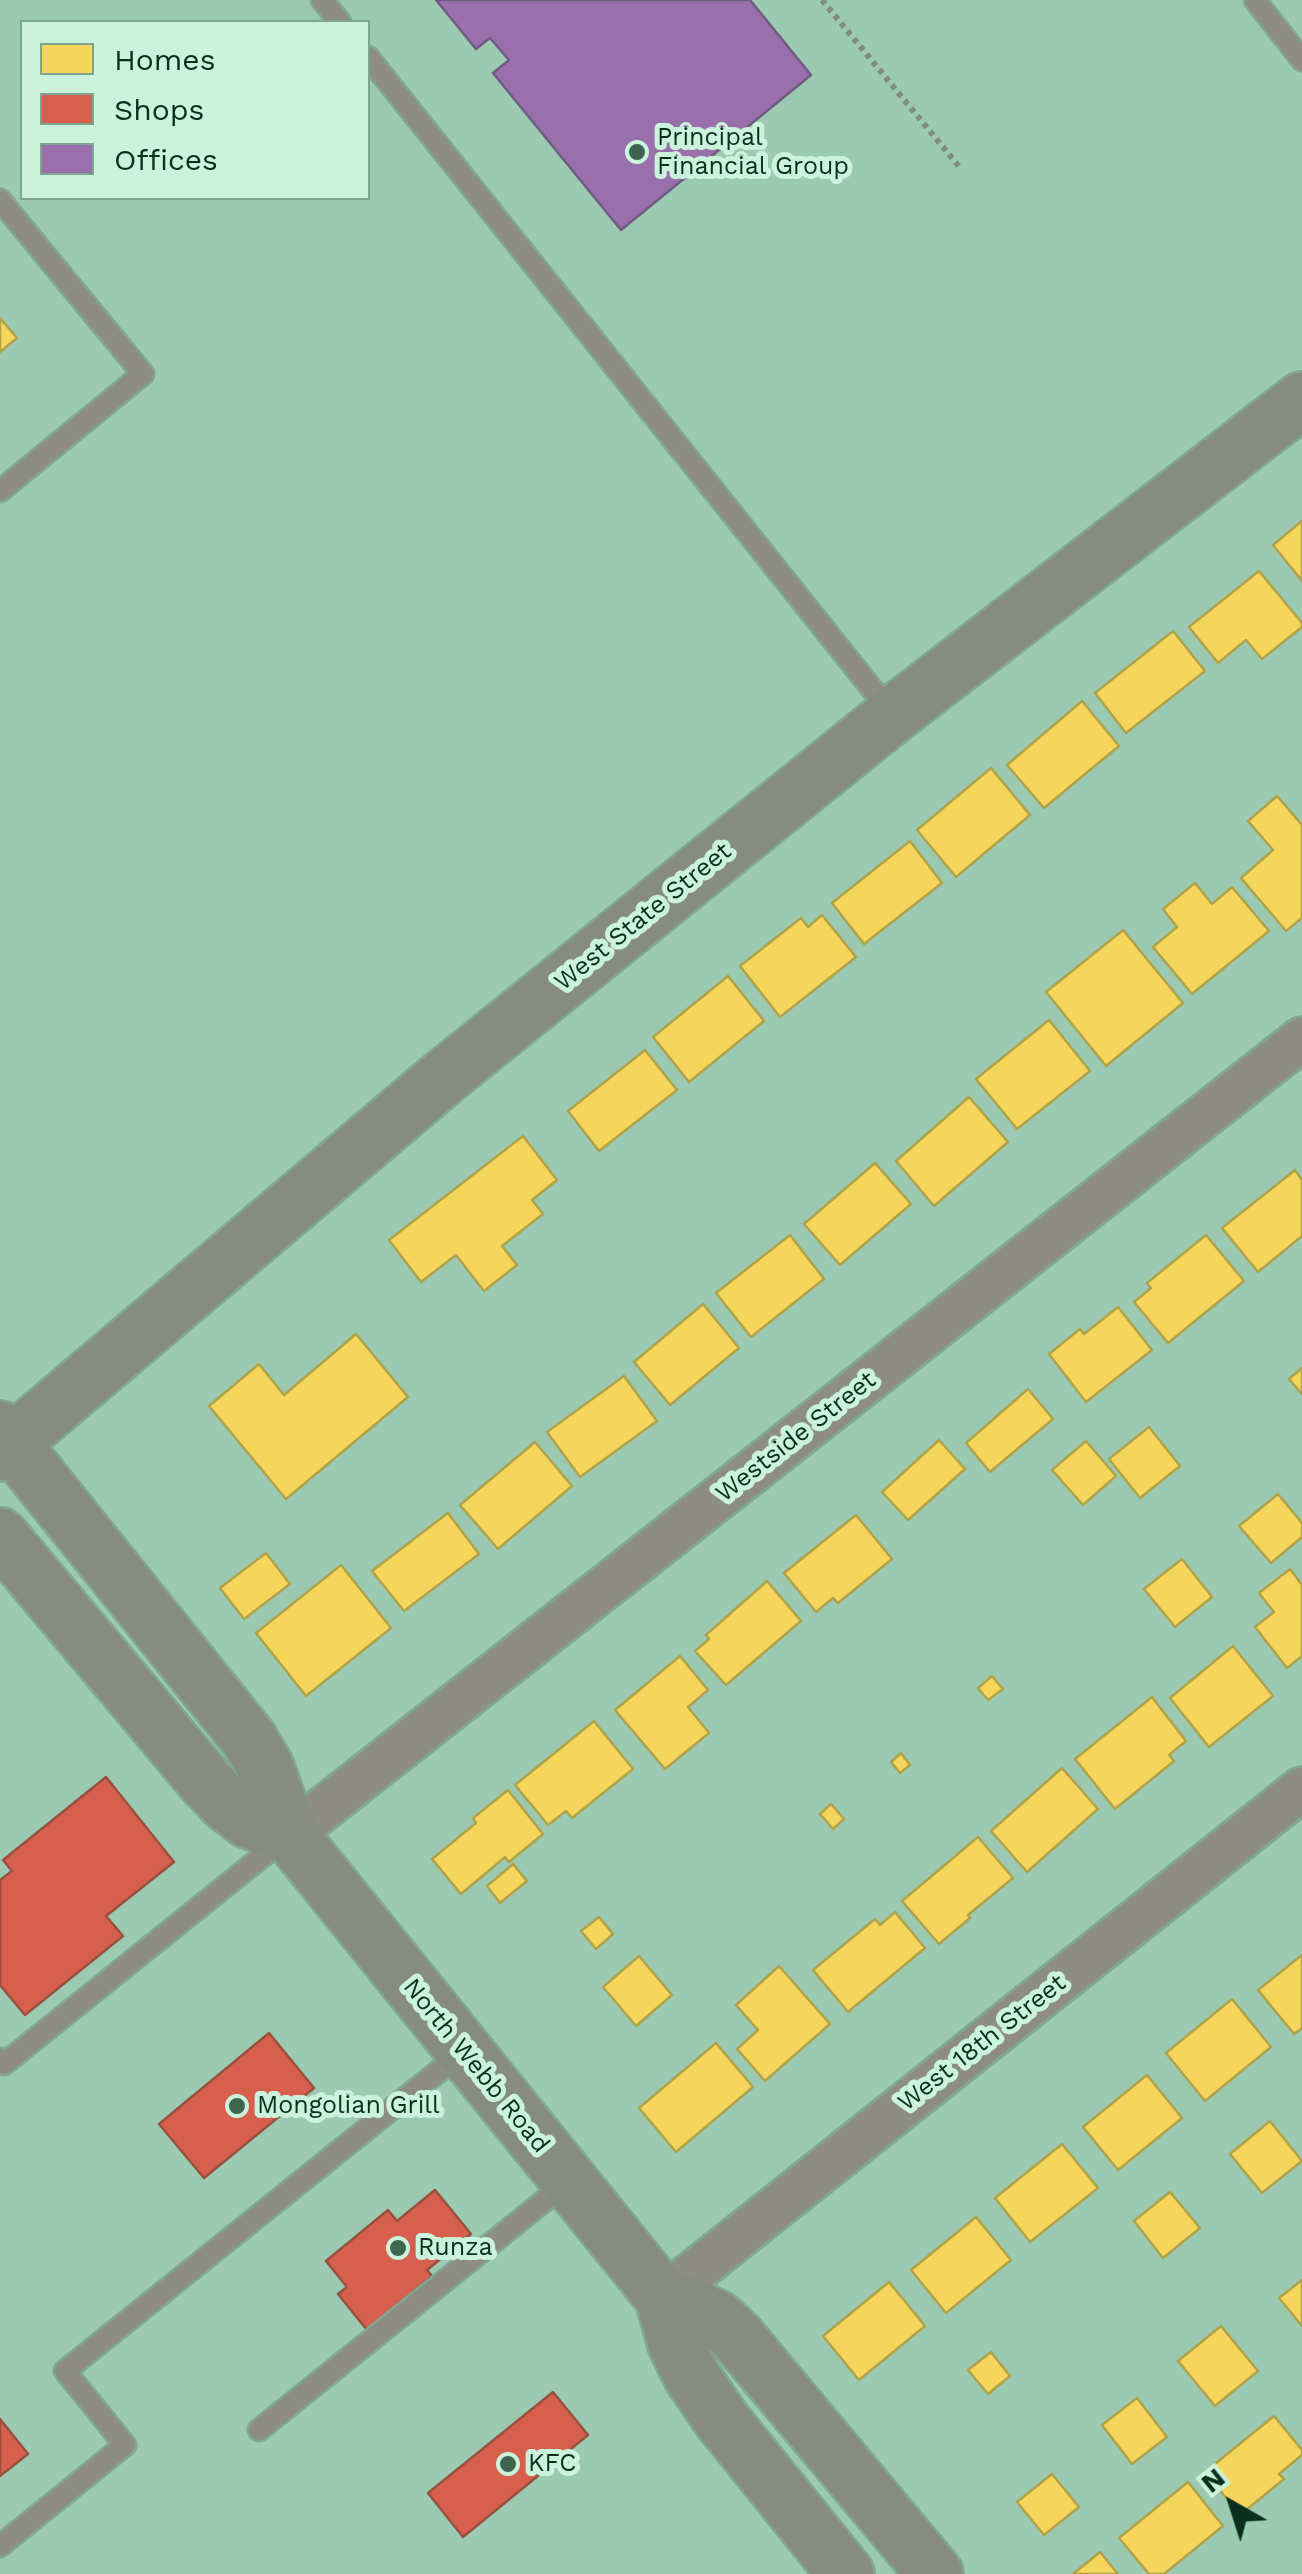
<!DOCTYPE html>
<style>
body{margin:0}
#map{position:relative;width:1302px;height:2574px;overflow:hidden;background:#9bc9b1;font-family:"Work Sans",sans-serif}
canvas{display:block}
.legend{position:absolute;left:20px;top:20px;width:350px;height:180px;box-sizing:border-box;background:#cbf3dc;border:2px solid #7ea590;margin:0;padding:12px 18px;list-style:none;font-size:30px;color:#0a2f1e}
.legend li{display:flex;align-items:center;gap:20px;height:50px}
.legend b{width:50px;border:2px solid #7ea590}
.north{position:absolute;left:1182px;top:2454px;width:100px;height:100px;-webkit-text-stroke:8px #cbf3dc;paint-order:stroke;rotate:321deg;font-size:28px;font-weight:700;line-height:40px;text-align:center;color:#0a2f1e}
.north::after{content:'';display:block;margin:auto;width:35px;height:45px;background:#0a2f1e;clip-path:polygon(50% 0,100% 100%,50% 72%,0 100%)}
</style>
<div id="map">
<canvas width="1302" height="2574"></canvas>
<ul class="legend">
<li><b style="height:28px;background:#f6d55c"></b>Homes</li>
<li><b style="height:28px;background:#d6604d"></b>Shops</li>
<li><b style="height:28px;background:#9970ab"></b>Offices</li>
</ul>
<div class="north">N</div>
</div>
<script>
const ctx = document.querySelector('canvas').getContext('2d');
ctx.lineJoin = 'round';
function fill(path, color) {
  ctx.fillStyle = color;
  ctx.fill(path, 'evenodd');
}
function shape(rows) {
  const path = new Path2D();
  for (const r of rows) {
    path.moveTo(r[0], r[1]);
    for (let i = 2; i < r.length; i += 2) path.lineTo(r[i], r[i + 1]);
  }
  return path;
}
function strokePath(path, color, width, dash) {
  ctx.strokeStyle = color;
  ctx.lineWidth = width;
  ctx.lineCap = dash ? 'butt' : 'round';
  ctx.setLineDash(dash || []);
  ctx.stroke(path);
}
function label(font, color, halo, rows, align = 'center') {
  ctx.font = font + ' "Work Sans",sans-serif';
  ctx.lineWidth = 10;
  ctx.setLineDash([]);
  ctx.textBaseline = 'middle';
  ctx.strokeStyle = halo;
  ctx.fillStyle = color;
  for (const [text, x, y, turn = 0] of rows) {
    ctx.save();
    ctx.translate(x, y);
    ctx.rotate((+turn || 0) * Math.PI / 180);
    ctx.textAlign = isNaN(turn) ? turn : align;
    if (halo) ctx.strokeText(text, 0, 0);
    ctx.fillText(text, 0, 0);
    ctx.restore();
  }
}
const homes = shape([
 [0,318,17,338,0,352,0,318],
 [1302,521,1302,581,1273,545,1302,521],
 [1259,571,1302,623,1302,627,1262,659,1246,640,1218,663,1189,627,1259,571],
 [1173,631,1205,671,1126,733,1095,693,1173,631],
 [1082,701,1119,746,1044,808,1007,765,1082,701],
 [991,768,1030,815,956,877,917,830,991,768],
 [1277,796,1302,825,1302,918,1286,931,1241,878,1273,850,1248,821,1277,796],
 [910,841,942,883,864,944,832,903,910,841],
 [1195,883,1212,904,1232,887,1269,931,1192,994,1153,947,1177,927,1163,909,1195,883],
 [822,915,856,957,780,1017,740,966,801,918,808,927,822,915],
 [1123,930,1183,1003,1106,1066,1046,992,1123,930],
 [728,976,764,1021,689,1082,653,1037,728,976],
 [1049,1020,1090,1071,1017,1129,976,1079,1049,1020],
 [645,1050,677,1090,599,1151,568,1111,645,1050],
 [969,1097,1008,1142,934,1206,896,1161,969,1097],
 [523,1136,557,1180,532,1200,543,1214,502,1246,517,1265,484,1291,456,1255,421,1282,389,1240,523,1136],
 [875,1163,911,1204,840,1265,804,1224,875,1163],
 [1295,1170,1302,1180,1302,1236,1258,1272,1222,1228,1295,1170],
 [790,1235,824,1279,751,1337,716,1293,790,1235],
 [1206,1235,1244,1281,1168,1343,1134,1302,1151,1288,1147,1283,1206,1235],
 [703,1304,739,1348,670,1405,634,1362,703,1304],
 [1118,1307,1152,1350,1086,1402,1049,1354,1080,1329,1084,1334,1118,1307],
 [356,1334,408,1397,286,1499,209,1406,259,1364,284,1395,356,1334],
 [1302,1368,1302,1394,1289,1379,1302,1368],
 [624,1376,657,1421,580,1477,547,1432,624,1376],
 [1028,1389,1053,1419,990,1472,966,1443,1028,1389],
 [1149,1427,1180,1466,1140,1498,1109,1459,1149,1427],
 [939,1440,965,1469,908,1520,882,1492,939,1440],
 [1086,1441,1116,1476,1083,1505,1052,1470,1086,1441],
 [535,1442,572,1486,498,1549,460,1505,535,1442],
 [1278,1494,1302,1523,1302,1537,1271,1563,1239,1526,1278,1494],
 [448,1513,479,1554,404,1611,372,1571,448,1513],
 [856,1515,892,1559,838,1603,833,1598,816,1612,784,1573,856,1515],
 [266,1553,290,1584,244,1619,220,1588,266,1553],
 [1182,1559,1212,1597,1175,1627,1144,1589,1182,1559],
 [341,1565,391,1628,306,1696,256,1633,341,1565],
 [1290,1569,1302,1585,1302,1656,1287,1668,1255,1627,1274,1612,1259,1593,1290,1569],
 [767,1581,801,1621,726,1685,695,1651,709,1639,706,1635,767,1581],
 [1233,1646,1273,1696,1209,1747,1170,1698,1233,1646],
 [680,1656,708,1690,688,1707,709,1733,665,1769,615,1710,680,1656],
 [992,1676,1003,1689,988,1700,978,1688,992,1676],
 [1152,1697,1186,1741,1169,1755,1174,1761,1115,1809,1075,1759,1152,1697],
 [594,1721,633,1769,572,1818,566,1811,548,1825,515,1785,594,1721],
 [901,1753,910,1765,900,1773,891,1762,901,1753],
 [1062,1768,1098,1809,1027,1872,991,1831,1062,1768],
 [508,1790,543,1834,509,1862,505,1857,461,1894,432,1859,476,1823,473,1818,508,1790],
 [831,1804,844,1819,833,1829,820,1814,831,1804],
 [978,1837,1013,1878,968,1915,970,1918,939,1944,902,1901,978,1837],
 [513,1864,527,1881,500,1903,487,1886,513,1864],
 [895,1912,925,1948,848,2012,813,1970,875,1919,880,1925,895,1912],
 [599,1917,613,1934,596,1949,581,1931,599,1917],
 [1302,1955,1302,2028,1294,2034,1258,1990,1302,1955],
 [639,1956,672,1995,636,2026,603,1987,639,1956],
 [779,1966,830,2024,765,2081,737,2049,758,2030,736,2005,779,1966],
 [1232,1999,1271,2047,1205,2101,1166,2053,1232,1999],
 [716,2043,753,2087,676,2152,639,2108,716,2043],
 [1147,2075,1182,2118,1118,2170,1083,2127,1147,2075],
 [1270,2121,1302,2161,1262,2193,1230,2154,1270,2121],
 [1062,2144,1098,2188,1030,2242,995,2198,1062,2144],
 [1170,2192,1200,2228,1163,2258,1134,2221,1170,2192],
 [976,2217,1011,2260,946,2313,911,2270,976,2217],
 [1302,2280,1302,2326,1279,2298,1302,2280],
 [889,2282,925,2326,859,2380,823,2336,889,2282],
 [1221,2326,1258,2371,1215,2406,1178,2361,1221,2326],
 [991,2352,1010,2376,988,2394,968,2370,991,2352],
 [1137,2398,1167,2437,1132,2464,1102,2425,1137,2398],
 [1274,2416,1302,2450,1302,2455,1279,2474,1284,2479,1240,2515,1205,2472,1274,2416],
 [1052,2474,1079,2507,1044,2535,1017,2502,1052,2474],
 [1188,2482,1223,2526,1164,2574,1149,2574,1119,2538,1188,2482],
 [1100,2552,1118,2574,1073,2574,1100,2552]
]);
fill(homes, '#f6d55c');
strokePath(homes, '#afa349', 2.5);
const shops = shape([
 [106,1777,174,1862,106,1916,123,1936,25,2015,0,1985,0,1880,12,1871,3,1860,106,1777],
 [269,2033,314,2088,204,2178,159,2124,269,2033],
 [435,2190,471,2234,427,2270,432,2276,367,2330,338,2294,347,2287,326,2261,388,2210,397,2221,435,2190],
 [553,2392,588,2435,463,2537,428,2493,553,2392],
 [0,2419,28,2454,0,2476,0,2419]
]);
fill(shops, '#d6604d');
strokePath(shops, '#99513f', 2.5);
const offices = shape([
 [436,0,750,0,811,75,621,230,493,73,509,60,490,38,476,49,436,0]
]);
fill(offices, '#9970ab');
strokePath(offices, '#6e5c81', 2.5);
const lane = shape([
 [322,0,340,22],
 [1255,0,1302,60],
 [368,57,892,714],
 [0,200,143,374,0,491],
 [0,2059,4,2064,284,1839],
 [259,2430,569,2181],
 [0,2546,125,2445,65,2371,464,2051]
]);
const street = shape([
 [290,1835,1302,1039],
 [663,2297,1302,1789]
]);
const secondary = shape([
 [0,1429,249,1739,266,1768,290,1835,663,2297,676,2344,691,2375,721,2419,846,2574],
 [0,1453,443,1078,893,715,1302,400],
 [0,1536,204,1780,226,1803,248,1820,290,1835],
 [663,2297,700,2310,718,2319,738,2338,935,2574]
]);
strokePath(lane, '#81a794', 25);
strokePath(street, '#81a794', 48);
strokePath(secondary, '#81a794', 60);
strokePath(shape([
 [822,0,961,169]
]), '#808c7f', 6, [5, 5]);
strokePath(lane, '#8d8d82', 20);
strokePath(street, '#8d8d82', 42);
strokePath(secondary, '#868d7f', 55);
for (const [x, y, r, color] of [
 [637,152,10,"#3d6551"],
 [237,2106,10,"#3d6551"],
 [398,2248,10,"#3d6551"],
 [508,2464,10,"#3d6551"]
]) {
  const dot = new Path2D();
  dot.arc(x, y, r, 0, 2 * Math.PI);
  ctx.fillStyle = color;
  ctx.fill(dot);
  strokePath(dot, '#cbf3dc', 4);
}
label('25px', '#0a2f1e', '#cbf3dc', [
 ["Principal",657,138],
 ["Financial Group",657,167],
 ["Mongolian Grill",257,2106],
 ["Runza",418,2248],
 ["KFC",528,2464]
], 'left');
label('25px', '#0a2f1e', '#cbf3dc', [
 ["West State Street",643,917,-39],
 ["Westside Street",796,1437,-38],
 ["West 18th Street",982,2043,-38],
 ["North Webb Road",476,2066,51]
]);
</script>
